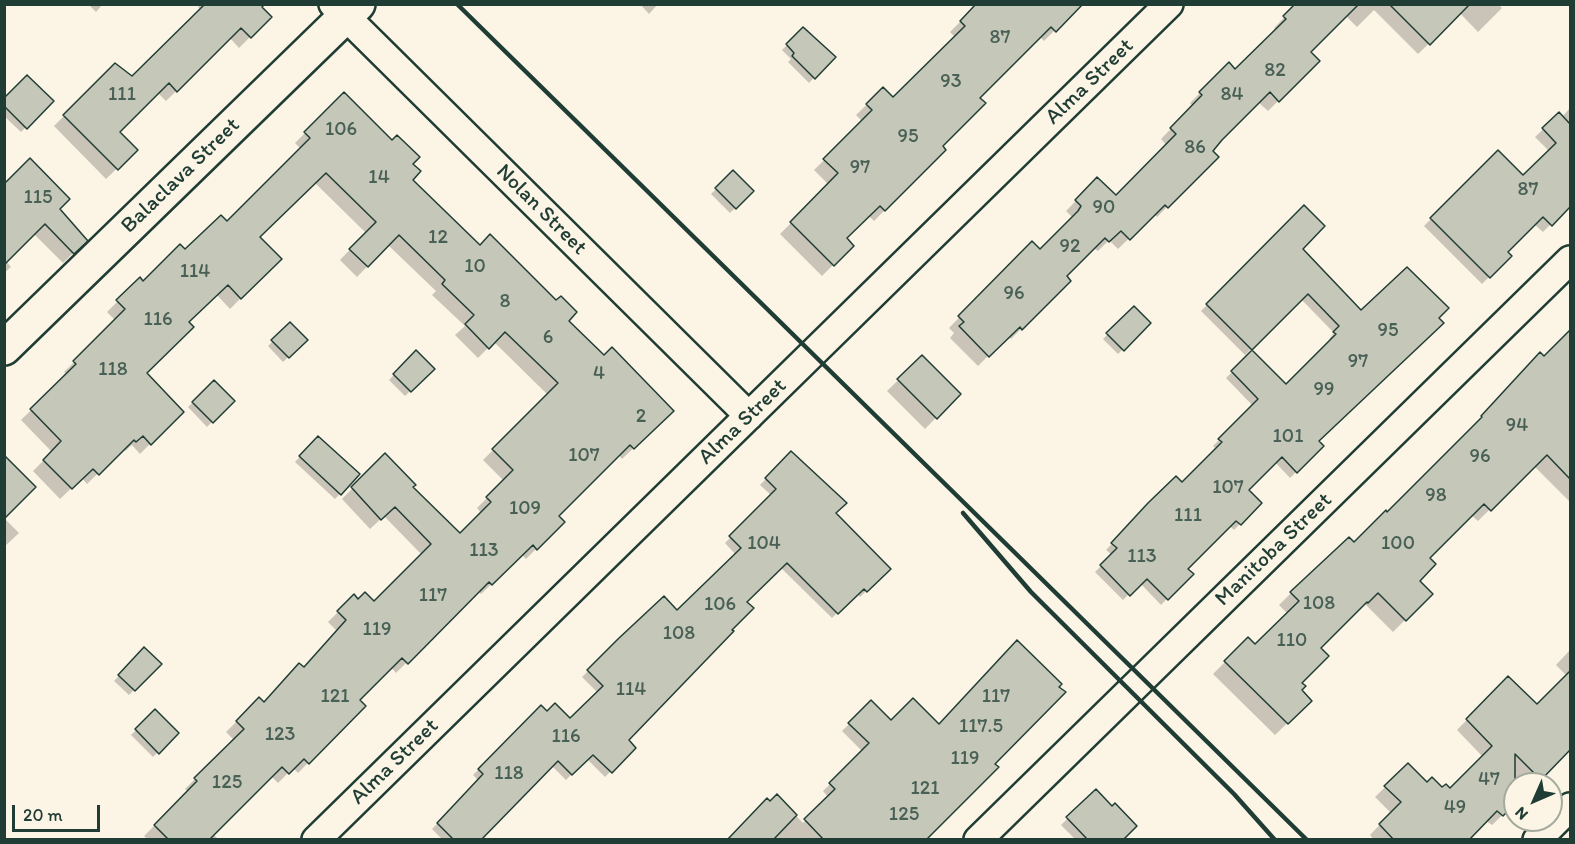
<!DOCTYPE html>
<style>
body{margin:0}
#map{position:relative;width:1575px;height:844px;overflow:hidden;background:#fcf5e5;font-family:Itim,sans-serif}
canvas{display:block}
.frame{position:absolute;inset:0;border:6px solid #1f3d34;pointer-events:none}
.north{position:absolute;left:1503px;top:772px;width:60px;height:60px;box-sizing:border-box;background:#fcf5e5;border:2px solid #a4ab9e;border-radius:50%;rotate:225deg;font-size:16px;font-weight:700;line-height:24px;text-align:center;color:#1f3d34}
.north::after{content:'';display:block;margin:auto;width:21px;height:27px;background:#1f3d34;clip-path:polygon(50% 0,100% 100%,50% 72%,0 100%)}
.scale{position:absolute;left:12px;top:805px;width:88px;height:27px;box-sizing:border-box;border:3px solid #1f3d34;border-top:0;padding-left:8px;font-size:18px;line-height:21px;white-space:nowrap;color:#1f3d34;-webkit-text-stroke:4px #fcf5e5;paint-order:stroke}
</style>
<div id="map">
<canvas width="1575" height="844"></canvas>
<div class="frame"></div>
<div class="north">N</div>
<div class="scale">20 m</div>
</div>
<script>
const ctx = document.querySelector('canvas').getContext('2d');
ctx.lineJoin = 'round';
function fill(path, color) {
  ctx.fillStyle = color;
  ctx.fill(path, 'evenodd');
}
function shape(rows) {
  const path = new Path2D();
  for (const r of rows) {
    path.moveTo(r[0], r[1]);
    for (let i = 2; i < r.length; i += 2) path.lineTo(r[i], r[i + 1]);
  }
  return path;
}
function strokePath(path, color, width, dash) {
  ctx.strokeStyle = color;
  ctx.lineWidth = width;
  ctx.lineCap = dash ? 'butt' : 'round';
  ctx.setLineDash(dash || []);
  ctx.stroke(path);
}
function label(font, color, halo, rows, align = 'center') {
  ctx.font = font + ' Itim,sans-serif';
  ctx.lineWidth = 5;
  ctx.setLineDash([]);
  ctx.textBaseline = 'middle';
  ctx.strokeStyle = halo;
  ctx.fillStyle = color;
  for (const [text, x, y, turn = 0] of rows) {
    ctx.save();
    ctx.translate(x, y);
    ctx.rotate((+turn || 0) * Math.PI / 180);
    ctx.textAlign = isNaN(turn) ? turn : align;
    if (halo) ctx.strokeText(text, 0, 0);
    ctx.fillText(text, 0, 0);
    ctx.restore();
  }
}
fill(shape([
 [88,4,103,4,96,12],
 [201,4,257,4,270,17,239,48,230,38,166,101,157,92,118,132,136,150,106,179,54,126,115,65,132,78,201,10,198,7],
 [640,4,658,4,649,14],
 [978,4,1075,10,1044,41,1039,36,978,98,940,146,944,150,874,221,868,215,845,238,852,246,822,276,780,234,829,185,814,170,863,122,856,115,883,89,893,99,955,37,950,32],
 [1297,4,1423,4,1446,27,1418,54,1374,10,1357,27,1346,16,1309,52,1318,61,1268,111,1258,102,1211,151,1217,157,1157,217,1154,214,1118,249,1109,240,1098,251,1094,248,1065,276,1069,281,1011,339,1008,336,978,366,950,338,954,333,949,328,1032,243,1040,251,1072,217,1066,211,1097,179,1116,197,1167,146,1161,139,1193,106,1190,103,1229,64,1235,71,1277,30,1274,28],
 [1460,4,1498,4,1502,8,1478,32,1456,9],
 [805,27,834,57,809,83,788,62,791,59,782,50],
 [344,94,411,164,411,180,479,247,604,357,672,411,622,459,618,454,557,516,563,522,526,559,522,555,481,594,478,591,396,673,391,667,358,700,364,706,298,773,293,768,278,783,271,776,213,834,219,840,148,840,144,836,188,792,185,789,234,740,226,732,259,699,263,703,304,668,337,631,328,622,354,596,358,601,374,603,422,555,384,516,370,529,342,499,385,455,411,487,460,536,482,514,477,508,504,481,483,460,548,395,494,342,478,358,455,335,465,326,432,295,436,291,388,245,357,277,340,260,366,233,314,182,258,237,280,259,230,309,216,294,187,322,145,373,182,412,140,454,132,445,125,451,123,449,87,484,82,478,60,499,33,471,52,452,21,420,67,375,64,372,116,321,107,312,140,279,143,283,227,223,301,149,295,143],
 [4,100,52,101,21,132,4,116],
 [1570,108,1570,198,1564,205,1567,208,1543,232,1534,224,1506,252,1510,256,1482,284,1424,226,1498,152,1523,177,1549,151,1535,137,1559,114,1562,117],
 [733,172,752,191,730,213,711,194],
 [4,186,58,209,86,240,63,263,34,234,6,261,11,267,4,273],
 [1304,208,1301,249,1361,312,1317,441,1322,446,1290,478,1275,462,1247,490,1260,503,1234,530,1229,525,1186,569,1191,574,1161,605,1140,583,1123,600,1095,572,1112,555,1106,550,1143,511,1182,484,1217,449,1213,446,1253,406,1226,378,1252,352,1286,386,1331,341,1329,339,1334,333,1301,299,1245,355,1201,311],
 [1134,308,1149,323,1118,354,1103,339],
 [290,324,306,340,283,362,268,346],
 [1570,333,1570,502,1534,466,1478,521,1471,515,1428,558,1418,581,1431,594,1393,632,1365,604,1319,648,1300,683,1300,690,1310,701,1275,735,1213,674,1248,639,1255,646,1288,614,1279,605,1291,593,1387,514,1471,430,1470,429,1528,366,1544,358],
 [416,352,433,369,405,396,389,380],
 [922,357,959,394,925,429,887,391],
 [214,382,233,401,207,427,188,407],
 [318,438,358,475,335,499,295,462],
 [791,453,834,513,889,569,860,597,857,593,832,618,780,567,745,602,730,630,627,740,634,748,605,777,587,759,566,780,552,766,480,840,443,840,432,829,479,781,473,775,541,707,547,713,570,721,598,693,582,677,619,641,677,612,736,555,725,543,772,496,760,485],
 [4,518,19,533,4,547],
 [144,649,159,664,129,695,114,681],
 [1570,650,1570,749,1535,784,1515,784,1515,803,1492,825,1486,821,1467,840,1374,840,1370,835,1391,813,1375,797,1408,765,1427,784,1450,790,1483,757,1457,730,1508,678,1537,707,1567,676,1556,665],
 [871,702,923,840,729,840,777,796,803,823,828,797,823,791,863,752,842,731],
 [155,711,177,733,153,757,131,735],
 [1096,791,1112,808,1123,840,1076,840,1061,825]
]), '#0003');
const building = shape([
 [205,4,265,4,262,7,272,17,251,38,241,28,177,92,169,83,120,132,138,150,118,170,63,115,115,63,132,76,205,4],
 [976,4,1083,4,1056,32,1051,27,980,98,986,103,943,146,946,150,885,211,880,206,847,238,854,246,834,266,790,222,838,173,823,159,872,110,866,104,883,87,893,97,965,26,960,21,976,4],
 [1295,4,1359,4,1311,52,1320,61,1279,102,1270,92,1222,140,1213,151,1219,157,1168,208,1165,205,1130,240,1121,231,1109,242,1105,238,1067,276,1071,281,1022,330,1020,327,989,357,959,326,964,322,958,316,1032,241,1040,249,1078,211,1081,206,1075,200,1097,177,1116,195,1176,134,1170,128,1202,95,1199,92,1229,62,1235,69,1286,19,1283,16,1295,4],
 [1389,4,1470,4,1430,45,1389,4],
 [803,27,836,57,815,79,792,56,794,53,786,44,803,27],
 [27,75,54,101,27,129,4,106,4,98,27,75],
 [344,92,392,140,397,135,420,157,413,164,421,171,413,180,480,245,490,234,556,300,561,296,577,312,569,321,604,355,612,347,674,411,634,449,630,445,559,516,565,522,537,550,533,545,492,585,489,582,408,664,402,658,360,700,366,706,309,764,304,759,289,774,282,767,209,840,169,840,154,825,197,781,194,778,244,729,236,721,259,697,264,702,299,663,304,667,346,620,337,611,354,594,358,599,365,592,374,601,431,544,395,507,381,520,351,487,385,453,416,485,413,487,460,533,491,502,486,497,513,470,492,449,558,383,505,332,489,349,465,324,474,315,442,284,445,280,399,235,368,267,349,249,376,222,326,173,260,237,282,259,241,299,228,285,189,322,194,327,147,373,184,412,151,445,143,436,136,442,134,440,99,475,93,469,72,489,43,460,61,441,30,409,76,364,73,361,125,309,116,300,140,277,143,281,180,244,185,249,221,215,227,221,310,138,304,132,344,92],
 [1559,112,1570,124,1570,207,1552,226,1543,217,1508,252,1512,256,1490,278,1430,218,1498,150,1523,175,1556,143,1542,128,1559,112],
 [30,158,70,199,60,209,88,241,74,254,45,224,4,265,4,184,30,158],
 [733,170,754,191,736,209,715,188,733,170],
 [1304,205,1325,226,1303,249,1361,310,1407,267,1449,308,1439,318,1444,323,1319,441,1324,446,1297,473,1282,457,1249,490,1262,503,1241,525,1236,521,1188,569,1194,574,1168,600,1147,579,1130,596,1100,565,1117,548,1111,543,1148,503,1176,476,1182,482,1222,442,1218,439,1258,399,1231,371,1252,350,1286,384,1336,334,1333,332,1339,326,1308,294,1252,350,1206,304,1304,205],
 [1134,306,1151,323,1124,351,1106,333,1134,306],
 [290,322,308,340,289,358,271,340,290,322],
 [1570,330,1570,479,1547,455,1491,511,1484,504,1430,558,1436,564,1420,581,1433,594,1406,621,1378,593,1368,603,1367,602,1321,648,1329,656,1302,683,1306,686,1302,690,1312,701,1288,724,1224,661,1248,637,1255,644,1299,601,1290,592,1349,537,1354,542,1386,510,1387,512,1482,417,1481,416,1540,352,1544,356,1570,330],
 [416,350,435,369,411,392,393,374,416,350],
 [922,355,961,394,937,419,897,379,922,355],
 [214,380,235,401,213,423,192,402,214,380],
 [318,436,360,474,341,495,299,456,318,436],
 [791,451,847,503,836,513,891,569,867,592,864,589,838,614,787,563,747,602,754,608,732,630,734,631,629,740,636,748,612,773,593,755,572,775,558,761,481,840,454,840,437,823,483,774,478,769,541,705,547,711,555,703,570,718,603,686,587,670,618,639,664,596,677,610,741,548,729,536,776,489,765,478,791,451],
 [4,455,36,487,4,519,4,455],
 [1017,640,1062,684,1059,687,1066,692,995,764,999,767,926,840,824,840,804,819,835,789,829,783,869,743,848,723,871,700,891,720,913,698,939,724,1017,640],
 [144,647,162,664,135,691,118,675,144,647],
 [1570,671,1570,750,1541,780,1515,754,1515,804,1503,816,1497,811,1469,840,1394,840,1379,824,1401,802,1384,786,1408,763,1427,782,1432,777,1442,787,1446,784,1450,788,1492,746,1466,719,1508,676,1537,704,1570,671],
 [155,709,179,733,159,754,135,729,155,709],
 [1096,789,1112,806,1115,803,1137,826,1123,840,1088,840,1066,817,1096,789],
 [777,794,797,815,773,840,727,840,767,798,770,801,777,794]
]);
fill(building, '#c5c7b9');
strokePath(building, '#1f3d34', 1.5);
const minor = shape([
 [333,4,749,416],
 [316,840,1169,4],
 [978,840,1570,260],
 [1537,840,1570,807]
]);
const tertiary = shape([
 [4,348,358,4]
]);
strokePath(minor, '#1f3d34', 32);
strokePath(tertiary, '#1f3d34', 38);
strokePath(minor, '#fcf5e5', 27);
strokePath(tertiary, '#fcf5e5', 33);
strokePath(shape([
 [457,4,1307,840],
 [963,513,1031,592,1234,794,1275,840]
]), '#1f3d34', 4.5);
label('20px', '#486055', null, [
 ["87",1000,38],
 ["82",1275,71],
 ["93",951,82],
 ["111",122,95],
 ["84",1232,95],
 ["106",341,130],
 ["95",908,137],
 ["86",1195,148],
 ["97",860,168],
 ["14",379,178],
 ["87",1528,190],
 ["115",38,198],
 ["90",1104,208],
 ["12",438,238],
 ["92",1070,247],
 ["10",475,267],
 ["114",195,272],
 ["96",1014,294],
 ["8",505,302],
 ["116",158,320],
 ["95",1388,331],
 ["6",548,338],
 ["97",1358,362],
 ["118",113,370],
 ["4",599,374],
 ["99",1324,390],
 ["2",641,417],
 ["94",1517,426],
 ["101",1288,437],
 ["107",584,456],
 ["96",1480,457],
 ["107",1228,488],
 ["98",1436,496],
 ["109",525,509],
 ["111",1188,516],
 ["104",764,544],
 ["100",1398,544],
 ["113",484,551],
 ["113",1142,557],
 ["117",433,596],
 ["108",1319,604],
 ["106",720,605],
 ["119",377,630],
 ["108",679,634],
 ["110",1292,641],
 ["114",631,690],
 ["121",335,697],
 ["117",996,697],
 ["117.5",981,727],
 ["123",280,735],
 ["116",566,737],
 ["119",965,759],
 ["118",509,774],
 ["47",1489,780],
 ["125",227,783],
 ["121",925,789],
 ["49",1455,808],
 ["125",904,815]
]);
label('22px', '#1f3d34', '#fcf5e5', [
 ["Alma Street",1090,82,-44],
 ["Balaclava Street",181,176,-44],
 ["Nolan Street",541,210,45],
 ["Alma Street",743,422,-44],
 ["Manitoba Street",1274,550,-44],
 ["Alma Street",395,762,-44]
]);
</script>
